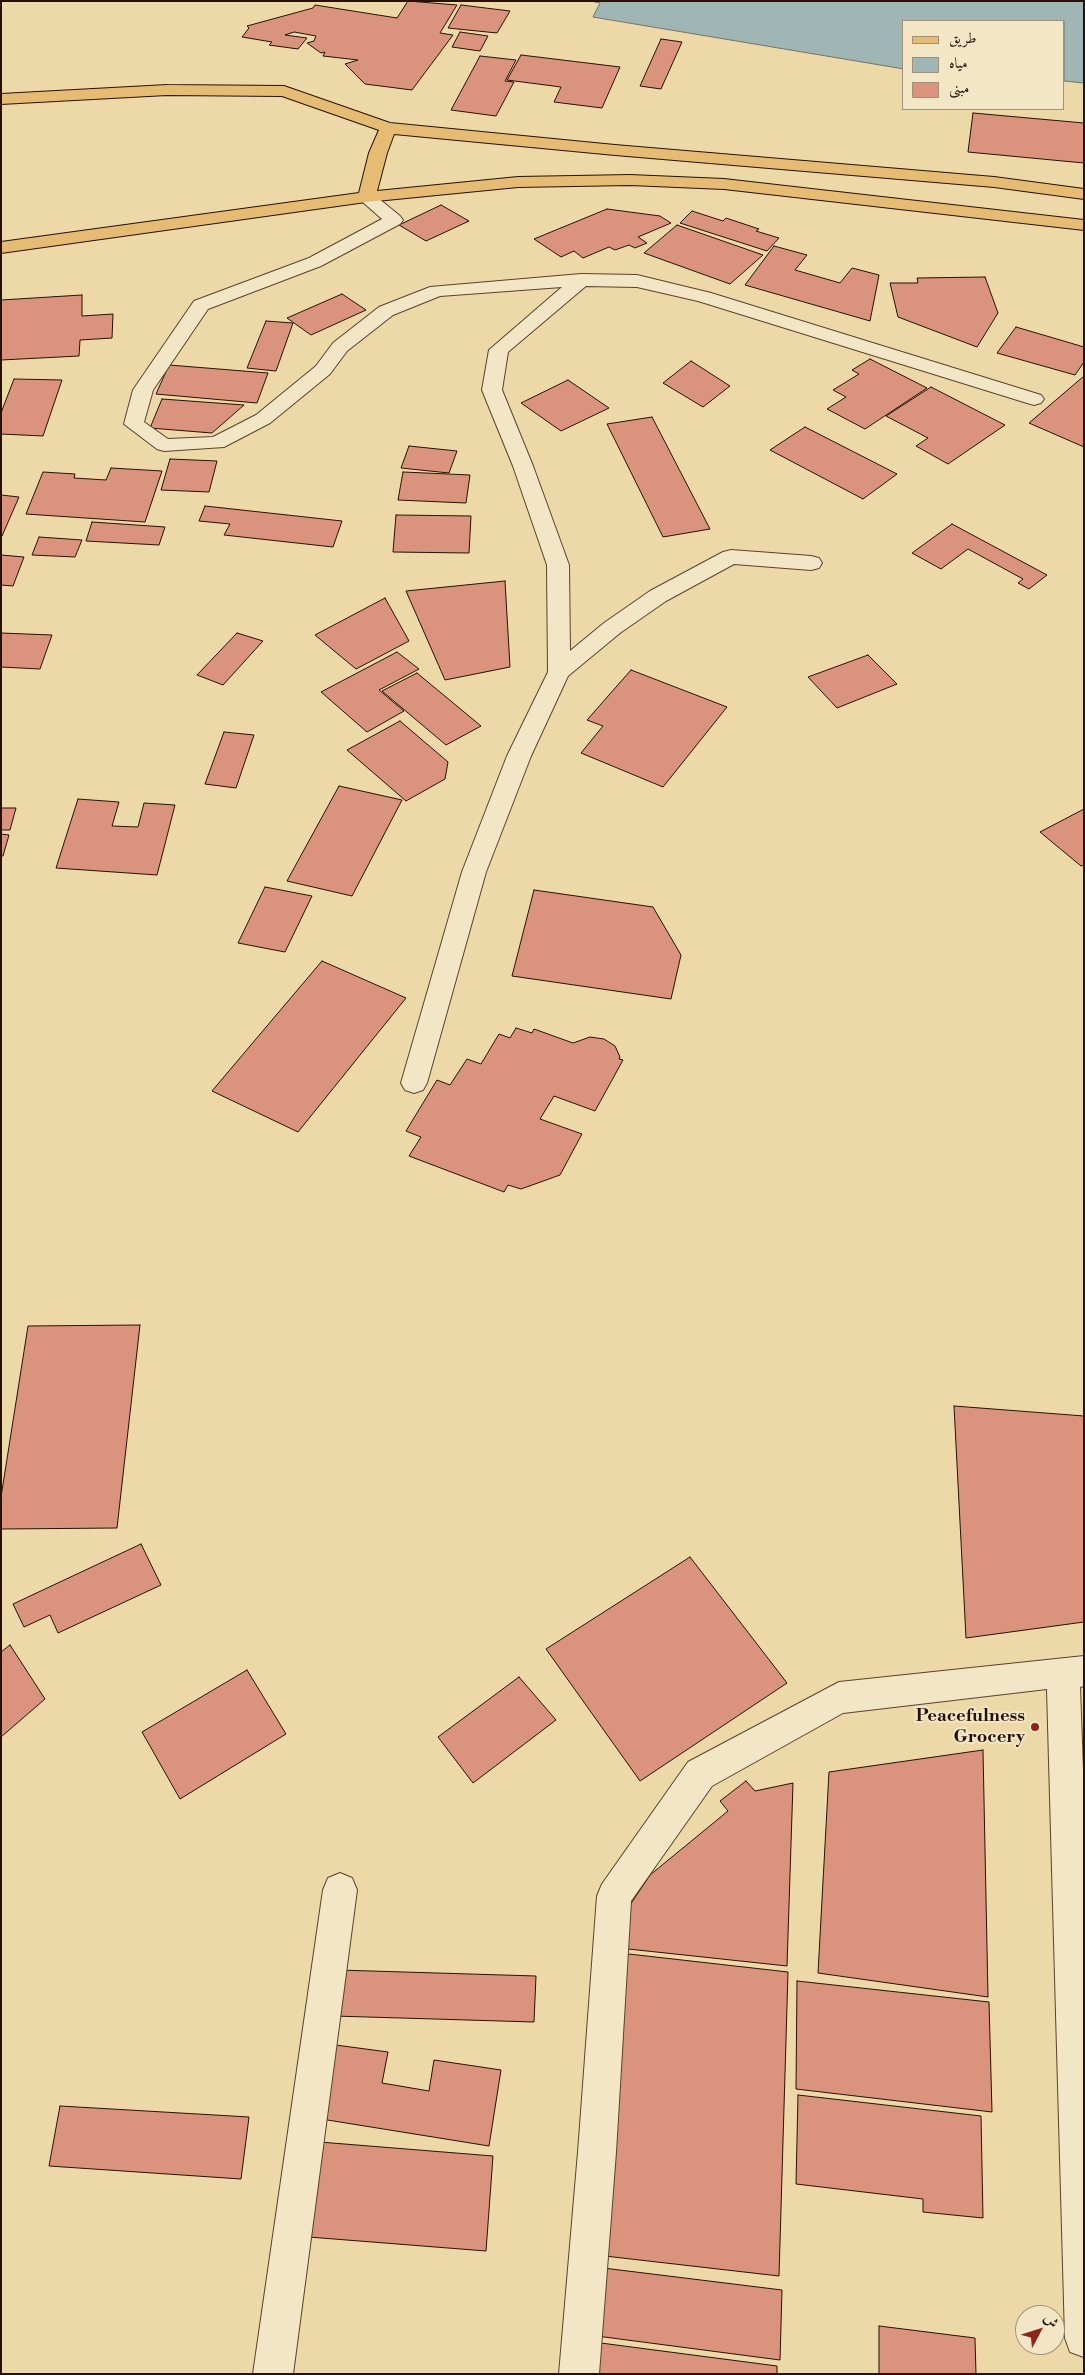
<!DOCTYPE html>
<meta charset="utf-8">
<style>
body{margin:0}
#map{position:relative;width:1085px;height:2375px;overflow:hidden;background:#edd8a8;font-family:"Libre Bodoni",Amiri,serif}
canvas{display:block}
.frame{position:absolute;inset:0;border:2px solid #291004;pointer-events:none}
.legend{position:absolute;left:902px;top:20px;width:162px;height:90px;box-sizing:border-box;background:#f3e6c6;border:1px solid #a29078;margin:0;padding:6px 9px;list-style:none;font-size:15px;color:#291004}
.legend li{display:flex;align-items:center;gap:10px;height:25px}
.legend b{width:25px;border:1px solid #a29078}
.north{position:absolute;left:1015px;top:2305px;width:50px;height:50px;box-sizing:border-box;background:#f3e6c6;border:1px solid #a29078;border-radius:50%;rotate:50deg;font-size:14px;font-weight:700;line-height:20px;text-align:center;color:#291004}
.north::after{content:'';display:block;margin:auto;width:18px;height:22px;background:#8f2418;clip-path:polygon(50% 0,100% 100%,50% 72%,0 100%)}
</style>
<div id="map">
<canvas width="1085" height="2375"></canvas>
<div class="frame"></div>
<ul class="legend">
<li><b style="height:6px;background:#e6bc74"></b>طريق</li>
<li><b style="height:14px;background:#9fb6b5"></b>مياه</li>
<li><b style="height:14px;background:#da947e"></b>مبنى</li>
</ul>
<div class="north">ش</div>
</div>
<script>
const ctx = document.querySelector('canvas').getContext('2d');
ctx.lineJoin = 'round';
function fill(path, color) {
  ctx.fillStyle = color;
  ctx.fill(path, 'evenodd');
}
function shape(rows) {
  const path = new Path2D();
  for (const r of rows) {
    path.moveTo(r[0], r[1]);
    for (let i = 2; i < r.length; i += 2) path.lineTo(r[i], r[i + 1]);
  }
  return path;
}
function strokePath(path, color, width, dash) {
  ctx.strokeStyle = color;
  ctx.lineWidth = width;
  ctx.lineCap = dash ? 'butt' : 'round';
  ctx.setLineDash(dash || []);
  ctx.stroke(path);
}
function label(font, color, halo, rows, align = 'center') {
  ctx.font = font + ' "Libre Bodoni",serif';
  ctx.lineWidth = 4;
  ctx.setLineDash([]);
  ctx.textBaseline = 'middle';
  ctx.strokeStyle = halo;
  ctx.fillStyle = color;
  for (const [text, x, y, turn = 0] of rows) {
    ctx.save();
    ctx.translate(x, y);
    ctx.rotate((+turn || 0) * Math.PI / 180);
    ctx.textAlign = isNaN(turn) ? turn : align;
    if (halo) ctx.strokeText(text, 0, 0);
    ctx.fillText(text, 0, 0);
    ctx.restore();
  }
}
const water = shape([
 [590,1,1084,1,1084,83,1064,81,1064,21,904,21,904,69,593,17,600,3,590,1]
]);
fill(water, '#9fb6b5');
strokePath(water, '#70746e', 1);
const building = shape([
 [408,1,457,5,440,33,453,35,412,90,365,84,345,64,358,60,323,56,325,52,321,53,307,43,314,41,316,36,294,32,285,35,307,38,298,49,269,45,272,42,242,37,249,28,247,26,313,8,315,5,397,18,408,1],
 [461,5,510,11,497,33,448,28,461,5],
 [460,32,488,36,480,51,452,47,460,32],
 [661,39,682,42,661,89,640,86,661,39],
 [521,55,620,67,602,108,554,102,561,87,507,80,521,55],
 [480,56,516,60,505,81,514,82,496,116,451,110,480,56],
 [973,113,1084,123,1084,163,968,152,973,113],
 [441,205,469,221,426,241,399,225,441,205],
 [607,209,660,216,671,223,638,237,647,243,635,248,629,245,615,250,609,247,583,258,574,251,561,257,534,239,607,209],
 [692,211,723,221,726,218,759,229,756,231,779,238,767,251,680,223,692,211],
 [677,225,763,255,730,284,644,253,677,225],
 [774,246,807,255,795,270,840,283,852,268,879,275,870,321,745,285,774,246],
 [985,277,998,313,977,347,898,317,890,283,918,283,917,278,985,277],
 [342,294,366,310,311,335,287,318,342,294],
 [82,295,82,316,113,314,112,338,80,340,79,356,1,360,1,300,82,295],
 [266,321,293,323,276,371,247,368,266,321],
 [1016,327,1084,347,1084,362,1075,375,997,353,1016,327],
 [870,359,927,388,865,429,827,409,846,397,833,390,859,374,852,370,870,359],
 [691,361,730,386,703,407,663,383,691,361],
 [169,365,268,373,257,403,156,394,169,365],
 [1084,376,1084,447,1029,423,1084,376],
 [14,379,62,380,43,436,1,434,1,413,14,379],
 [568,380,609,408,561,431,521,403,568,380],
 [931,387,1005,425,948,464,916,446,928,438,886,416,931,387],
 [162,399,244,405,212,433,150,428,162,399],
 [652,417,710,529,663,537,607,424,652,417],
 [805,427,897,474,863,499,770,450,805,427],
 [409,446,457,451,449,473,401,468,409,446],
 [170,459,217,461,209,492,161,490,170,459],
 [111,468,162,471,145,522,26,514,43,472,75,474,74,478,106,480,111,468],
 [403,472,470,475,466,503,398,500,403,472],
 [1,495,19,497,2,536,1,536,1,495],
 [205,506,342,521,333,547,224,535,230,524,199,521,205,506],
 [396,515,471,516,469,553,393,552,396,515],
 [92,522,165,527,159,545,86,541,92,522],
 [952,524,1047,575,1029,589,1018,583,1023,579,968,549,941,569,912,553,952,524],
 [39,537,82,540,75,557,32,555,39,537],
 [1,555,24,557,13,586,1,585,1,555],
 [505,581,510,667,445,680,406,591,505,581],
 [385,598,409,641,356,669,315,635,385,598],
 [1,633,52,635,40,669,1,667,1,633],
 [237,633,263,641,223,685,197,675,237,633],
 [397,652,419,669,379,690,404,711,367,732,321,692,397,652],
 [868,655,897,684,837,708,808,677,868,655],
 [631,670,727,707,663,787,581,753,603,726,587,720,631,670],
 [417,673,481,726,446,745,382,691,417,673],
 [400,721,448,762,445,779,406,801,347,750,400,721],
 [224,732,254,735,236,788,205,784,224,732],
 [339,786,402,800,352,896,287,881,339,786],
 [78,799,119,802,112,826,138,827,144,803,175,805,157,875,56,868,78,799],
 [1,808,16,808,10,830,1,830,1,808],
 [1084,809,1084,865,1081,866,1040,832,1084,809],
 [1,834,9,835,3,856,1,856,1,834],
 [265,887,312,896,285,952,238,943,265,887],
 [534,890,653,907,681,955,671,999,512,976,534,890],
 [322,961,406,998,298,1132,212,1091,322,961],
 [516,1028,532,1033,534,1029,573,1043,590,1037,604,1039,615,1046,620,1057,619,1059,623,1060,595,1111,554,1096,540,1119,582,1134,560,1175,521,1189,508,1185,504,1192,409,1156,421,1137,406,1131,437,1080,450,1085,467,1059,481,1064,499,1034,510,1038,516,1028],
 [140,1325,117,1528,1,1529,1,1497,28,1326,140,1325],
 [954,1406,1084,1416,1084,1622,966,1638,954,1406],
 [141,1544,161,1585,58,1633,50,1615,24,1627,13,1604,141,1544],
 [690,1557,787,1683,640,1781,546,1649,690,1557],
 [10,1645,45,1699,1,1737,1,1652,10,1645],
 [247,1670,286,1734,180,1799,142,1732,247,1670],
 [519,1677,556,1720,473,1783,438,1737,519,1677],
 [983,1750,988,1997,818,1973,829,1772,983,1750],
 [746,1781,755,1791,793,1783,787,1966,619,1948,628,1908,650,1875,728,1811,720,1801,746,1781],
 [620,1953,788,1972,779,2276,596,2255,620,1953],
 [338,1970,536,1976,534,2022,334,2016,338,1970],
 [797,1981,989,2002,992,2112,796,2089,797,1981],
 [328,2044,388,2052,382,2083,429,2091,434,2060,501,2070,489,2146,315,2118,328,2044],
 [798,2095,981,2116,983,2218,923,2212,923,2199,796,2184,798,2095],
 [60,2106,249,2117,241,2179,49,2166,60,2106],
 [307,2141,493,2156,486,2251,296,2236,307,2141],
 [595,2267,782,2290,780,2360,589,2335,595,2267],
 [879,2326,975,2338,976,2374,879,2374,879,2326],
 [593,2342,777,2366,777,2374,591,2374,593,2342]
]);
fill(building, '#da947e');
strokePath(building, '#291004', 1);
const minor = shape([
 [366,192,372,193,400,216,403,220,400,224,321,266,208,309,153,390,144,422,168,439,213,437,256,415,316,366,333,343,379,307,430,287,581,274,637,275,711,293,1041,395,1044,399,1041,403,1034,405,1027,403,698,301,637,287,586,286,508,352,502,390,533,466,569,565,570,651,604,623,650,591,723,552,731,550,811,556,819,558,822,563,819,568,811,570,734,564,666,601,620,633,568,676,531,756,486,872,427,1083,423,1090,414,1093,405,1090,401,1083,462,872,507,756,548,672,547,565,513,466,482,390,489,350,562,287,440,296,393,315,347,351,330,374,270,423,224,447,164,451,157,449,124,424,133,390,194,301,309,258,382,219,357,197,360,193,366,192],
 [1084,1656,1084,1686,1080,1687,1084,1798,1084,2357,1070,2352,1065,2338,1047,1689,843,1713,712,1786,631,1901,616,2152,599,2374,559,2374,578,2152,597,1896,602,1884,688,1762,839,1682,1084,1656],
 [340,1873,352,1878,357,1890,293,2374,253,2374,323,1890,328,1878,340,1873]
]);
const major = shape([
 [167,85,284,86,390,123,615,145,994,177,1084,189,1084,199,994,187,615,155,394,134,387,153,377,191,518,177,630,175,724,179,1084,220,1084,230,724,189,630,185,518,187,366,202,1,253,1,242,359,193,369,153,379,130,282,96,167,95,1,104,1,94,167,85]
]);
strokePath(minor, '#5a422d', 2);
strokePath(major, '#291004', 2);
fill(minor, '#f3e6c6');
fill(major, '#e6bc74');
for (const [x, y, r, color] of [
 [1035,1727,5,"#8f2418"]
]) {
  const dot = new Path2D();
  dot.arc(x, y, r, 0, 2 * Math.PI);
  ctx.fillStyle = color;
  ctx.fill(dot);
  strokePath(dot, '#f3e6c6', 2);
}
label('bold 18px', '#291004', '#f3e6c6', [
 ["Peacefulness",1025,1717],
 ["Grocery",1025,1738]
], 'right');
</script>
